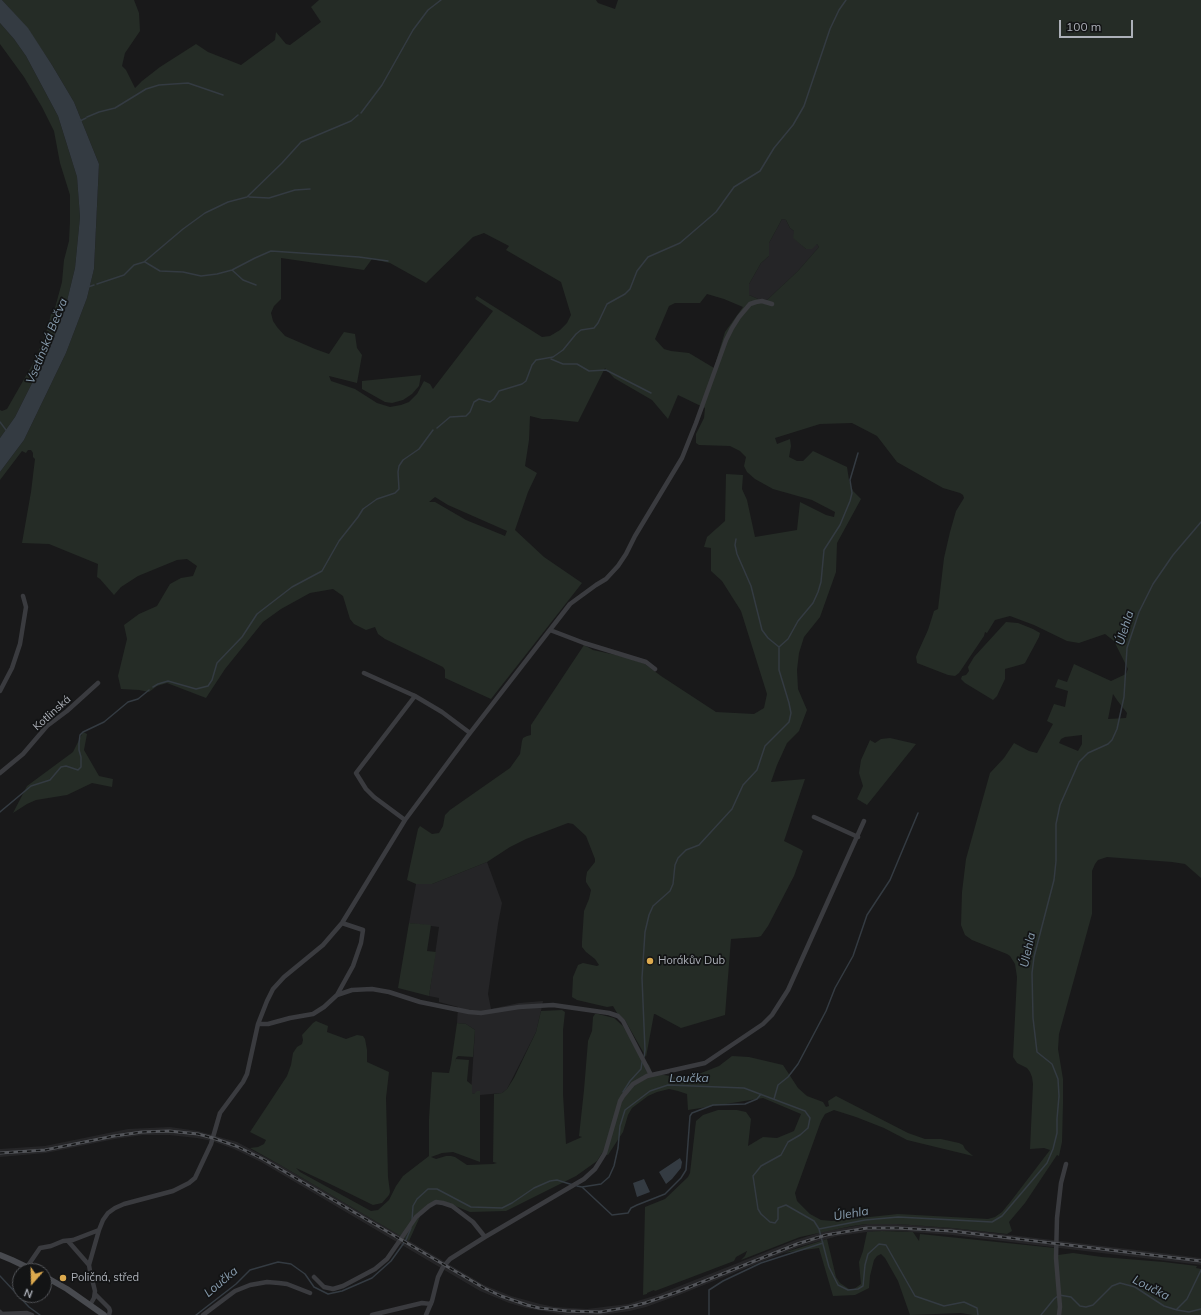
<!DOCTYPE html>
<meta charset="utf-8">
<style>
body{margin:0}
#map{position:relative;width:1201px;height:1315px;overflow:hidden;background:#19191a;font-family:Mulish,sans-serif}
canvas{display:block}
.north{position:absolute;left:12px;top:1263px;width:40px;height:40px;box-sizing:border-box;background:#131415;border:1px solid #505256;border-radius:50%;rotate:200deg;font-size:11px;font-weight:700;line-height:16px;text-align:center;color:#acb0b8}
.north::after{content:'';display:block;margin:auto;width:14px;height:18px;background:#ddaa4e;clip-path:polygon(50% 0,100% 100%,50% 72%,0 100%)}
.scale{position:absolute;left:1059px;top:20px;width:74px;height:18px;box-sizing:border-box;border:2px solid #acb0b8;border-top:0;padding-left:5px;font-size:12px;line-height:14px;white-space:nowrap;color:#acb0b8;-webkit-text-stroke:3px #131415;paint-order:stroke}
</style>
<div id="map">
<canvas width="1201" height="1315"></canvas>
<div class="north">N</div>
<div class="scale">100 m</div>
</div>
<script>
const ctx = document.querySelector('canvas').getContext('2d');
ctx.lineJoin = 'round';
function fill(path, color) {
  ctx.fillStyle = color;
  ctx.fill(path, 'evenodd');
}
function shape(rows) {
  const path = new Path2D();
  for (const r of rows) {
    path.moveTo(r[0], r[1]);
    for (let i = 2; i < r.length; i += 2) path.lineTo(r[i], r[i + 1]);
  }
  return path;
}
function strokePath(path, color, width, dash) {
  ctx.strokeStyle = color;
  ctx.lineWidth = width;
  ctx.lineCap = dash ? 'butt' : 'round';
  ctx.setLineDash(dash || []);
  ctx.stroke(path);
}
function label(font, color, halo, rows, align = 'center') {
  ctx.font = font + ' Mulish,sans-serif';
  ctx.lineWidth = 3.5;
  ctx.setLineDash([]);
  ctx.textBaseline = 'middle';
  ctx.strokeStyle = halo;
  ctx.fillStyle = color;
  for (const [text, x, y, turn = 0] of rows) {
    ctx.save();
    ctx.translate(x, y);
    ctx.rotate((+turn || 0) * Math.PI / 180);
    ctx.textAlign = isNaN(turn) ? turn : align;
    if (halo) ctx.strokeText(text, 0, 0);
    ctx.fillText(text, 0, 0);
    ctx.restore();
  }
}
fill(shape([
 [782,219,786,220,790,228,794,231,794,238,806,249,817,244,819,247,798,271,767,300,758,299,749,295,749,284,761,263,769,256,769,243],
 [487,862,502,903,498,924,488,994,491,1009,519,1003,543,1001,541,1011,536,1032,507,1089,502,1093,480,1095,480,1093,474,1094,471,1093,475,1030,466,1024,457,1023,458,1007,439,1002,439,998,429,996,439,927,409,923,416,884,432,884],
 [170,1127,198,1131,237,1142,282,1166,484,1285,511,1296,540,1304,555,1307,587,1309,628,1304,657,1295,796,1240,825,1231,867,1224,897,1224,952,1228,1170,1254,1201,1258,1201,1265,952,1235,897,1231,867,1232,838,1236,798,1247,679,1295,646,1307,630,1311,602,1315,565,1315,526,1308,509,1303,480,1291,261,1162,234,1149,212,1141,197,1138,169,1135,143,1135,115,1139,46,1153,0,1157,0,1149,45,1146,128,1129]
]), '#252527');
fill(shape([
 [2,0,134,0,139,13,140,31,125,53,122,66,126,70,135,88,142,81,160,67,196,44,208,52,241,65,275,40,276,32,286,44,290,45,321,22,311,7,319,0,596,0,598,3,615,9,618,0,1201,0,1201,878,1185,864,1172,862,1107,857,1098,860,1095,864,1092,871,1092,914,1059,1034,1058,1049,1063,1079,1063,1104,1062,1142,1059,1156,1057,1155,1025,1203,1009,1222,1012,1231,1007,1234,952,1228,897,1224,867,1224,852,1226,800,1237,741,1260,745,1256,747,1251,736,1257,734,1261,655,1291,654,1290,647,1293,647,1294,643,1295,645,1207,665,1199,688,1177,690,1173,696,1121,703,1115,718,1110,737,1110,746,1112,751,1119,748,1146,763,1137,777,1138,794,1131,801,1114,763,1098,688,1110,687,1094,678,1091,669,1089,657,1092,648,1096,632,1108,628,1115,623,1132,608,1155,602,1153,597,1161,576,1176,506,1211,470,1212,443,1201,423,1210,409,1241,282,1166,250,1148,258,1147,264,1144,266,1140,250,1132,287,1076,291,1065,293,1053,297,1047,302,1044,303,1040,302,1035,313,1023,316,1021,328,1026,327,1032,346,1039,357,1035,363,1036,365,1039,367,1050,367,1062,389,1072,386,1098,388,1177,390,1192,389,1195,382,1203,373,1205,328,1183,296,1168,300,1172,371,1211,378,1210,389,1200,396,1186,403,1176,429,1156,429,1119,432,1072,449,1073,451,1064,457,1023,466,1024,475,1030,473,1057,458,1056,456,1058,455,1063,456,1059,469,1060,467,1081,472,1085,472,1093,474,1094,477,1091,480,1091,480,1162,453,1152,442,1153,431,1157,436,1159,446,1156,451,1156,455,1157,467,1165,493,1164,497,1163,493,1162,494,1094,502,1093,507,1089,514,1078,536,1032,541,1011,562,1010,565,1012,563,1030,563,1094,566,1144,582,1137,579,1136,584,1090,588,1041,592,1031,593,1017,595,1014,598,1014,614,1018,623,1026,644,1061,649,1065,653,1075,664,1075,686,1079,719,1066,732,1056,749,1057,783,1065,798,1088,807,1096,823,1102,826,1107,829,1106,828,1101,836,1096,908,1133,925,1139,941,1139,959,1143,963,1145,965,1149,973,1156,907,1140,884,1128,856,1117,834,1110,825,1114,821,1121,795,1193,797,1201,810,1214,821,1220,832,1221,898,1214,988,1219,995,1217,1002,1212,1011,1201,1050,1150,1044,1148,1030,1149,1033,1084,1032,1077,1030,1072,1027,1068,1017,1063,1013,1057,1017,977,1015,964,1010,956,1007,954,972,940,965,935,961,925,962,892,966,859,990,773,1004,758,1014,743,1029,751,1037,753,1053,724,1047,721,1054,704,1065,707,1068,691,1055,687,1058,679,1067,682,1074,664,1111,681,1126,674,1128,669,1114,641,1105,634,1079,643,1067,641,1034,625,1010,616,995,620,987,633,985,632,984,636,959,673,955,676,948,675,917,663,916,657,918,652,928,630,934,611,938,609,944,558,950,532,956,511,964,498,963,495,960,493,943,488,897,462,877,436,852,423,820,424,775,438,777,444,790,439,791,446,789,457,797,461,803,461,813,451,847,467,849,480,853,491,861,499,837,543,836,572,820,617,804,637,799,653,797,670,798,689,807,710,799,731,787,743,777,765,771,782,805,779,784,841,800,849,803,851,802,854,794,876,768,926,761,936,758,937,731,939,725,1015,681,1028,655,1014,654,1014,646,1057,630,1029,625,1020,617,1013,613,1006,607,1007,577,1000,572,997,573,977,578,965,583,963,597,966,599,965,595,959,586,952,582,947,582,941,584,911,589,899,591,890,586,882,586,878,587,872,595,862,595,859,586,836,573,824,568,823,526,839,510,847,487,862,432,884,416,884,407,880,418,829,420,826,432,834,439,833,443,826,445,815,450,810,510,768,520,754,522,741,523,738,527,736,531,735,531,725,584,645,593,650,625,657,645,664,661,676,716,712,754,714,764,708,767,694,741,611,722,581,711,571,711,548,704,547,707,537,725,521,726,474,743,475,742,489,747,500,755,537,797,530,800,502,826,515,834,517,835,512,812,500,773,489,755,479,747,472,744,466,746,457,740,451,730,446,699,445,696,443,696,434,704,418,705,408,678,395,668,419,652,400,614,378,605,368,578,422,551,419,542,419,530,416,529,440,525,466,537,473,528,492,515,530,544,557,582,583,491,699,445,678,445,670,443,667,385,639,378,634,375,627,366,630,354,624,350,619,343,596,333,589,310,593,281,609,263,622,225,669,206,698,167,683,157,686,149,692,139,690,121,689,118,676,127,639,124,625,139,614,157,606,170,584,181,578,193,576,197,566,187,559,177,560,138,576,121,587,114,595,100,579,97,577,98,564,49,544,22,543,31,492,35,459,33,457,33,453,31,450,28,450,26,453,22,451,0,480,0,472,24,440,66,353,87,298,94,269,99,164,74,102,52,65,28,29],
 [782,219,786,220,790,228,794,231,793,238,806,249,812,249,817,244,819,247,798,271,767,300,758,299,749,295,749,284,761,263,769,256,769,243],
 [484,233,509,246,506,250,561,282,571,315,567,323,560,330,550,336,542,337,477,296,475,299,493,311,433,389,430,384,424,381,417,394,409,402,401,405,390,407,377,403,355,389,331,381,329,376,357,383,362,355,357,348,355,334,344,332,329,354,315,349,285,336,277,327,273,321,271,313,274,306,281,299,281,258,364,270,372,259,390,263,426,283,473,237],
 [707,294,724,299,743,307,725,332,714,368,689,353,671,351,664,349,655,339,669,306,675,303,700,303],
 [435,497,448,505,507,531,505,536,466,520,435,502,429,502],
 [1113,694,1117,700,1127,713,1126,718,1108,719],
 [1082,735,1082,744,1078,751,1059,743,1061,739,1065,737],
 [0,23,14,39,26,56,58,116,77,177,80,217,75,268,65,309,50,347,15,417,0,438,0,410,2,411,7,409,35,360,48,327,51,314,55,308,62,282,64,260,69,241,70,221,70,195,60,163,54,131,42,107,24,77,0,44],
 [421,375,419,386,412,394,403,400,392,403,385,402,362,389,362,381],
 [1006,622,1018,623,1033,629,1040,633,1039,637,1025,663,1023,664,1005,669,1005,679,997,696,993,700,965,683,961,679,962,676,966,675,969,671,968,667,974,657],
 [83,732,87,734,84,750,99,776,113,779,112,787,92,783,67,795,36,800,27,804,13,813,27,786,73,752],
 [890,738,916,744,867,805,857,799,863,786,859,773,861,760,870,740,875,743,881,739],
 [409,923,431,925,427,951,436,952,429,996,398,988],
 [882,1231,913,1232,919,1241,920,1234,1055,1248,1058,1255,1073,1253,1102,1257,1164,1262,1197,1266,1196,1268,1201,1269,1201,1315,973,1315,961,1313,910,1315,898,1281,885,1258,881,1254,877,1256,874,1260,870,1276,869,1288,855,1295,833,1296,819,1248,783,1253,827,1239,836,1277,840,1283,849,1289,854,1289,861,1284,859,1262,863,1251,867,1232]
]), '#252c26');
fill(shape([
 [0,0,2,0,28,28,52,65,74,102,99,164,94,269,87,298,66,353,24,440,0,472,0,438,15,417,50,347,65,309,75,268,80,217,77,177,58,116,26,56,14,39,0,23],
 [680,1158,682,1162,681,1168,672,1179,666,1184,659,1172],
 [644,1179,650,1192,637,1197,633,1183]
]), '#343b42');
strokePath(shape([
 [361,113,382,85,413,30,428,10,441,0],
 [87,117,99,112,115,108,146,89,159,85,188,83,223,95],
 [80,121,86,118],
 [249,197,269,198,295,190,310,189],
 [145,262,160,271,183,272,201,276,217,274,232,270,255,258,271,251,359,257,388,261],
 [232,270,243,280,256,285],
 [97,284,124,275,134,265,144,262,183,229,205,213,228,202,247,197,282,163,301,142,351,121,358,115],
 [88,287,94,285],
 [551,359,563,364,577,364,589,371,606,370,651,393],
 [0,422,6,430],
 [437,428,450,417,466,416,470,412,474,402,479,399,490,402,494,399,499,391,522,384,526,381,532,365,536,360,553,357,563,350,576,334,581,330,594,328,598,323,607,304,625,294,630,289,637,271,648,257,680,243,716,212,734,187,760,171,774,148,793,125,804,106,830,29,839,10,846,0],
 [779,647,788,639,798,621,813,603,818,592,821,582,824,550,840,525,850,501,852,493,850,480,858,453],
 [153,687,158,684,168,681,196,689,208,686,212,680,217,663,242,637,257,614,292,587,322,571,339,541,358,517,363,509,377,499,395,493,399,489,398,472,399,466,403,460,419,449,433,430],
 [0,812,31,786,50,780,61,767,66,766,78,770,81,767,81,757,79,750,79,743,80,735,83,732,104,722,128,702,138,699,149,690],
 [644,1057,645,1050,642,978,645,932,649,915,653,906,670,891,673,884,675,865,678,858,686,850,699,845,732,809,743,785,757,770,765,746,789,722,791,713,789,703,779,670,779,647,768,638,762,630,751,586,737,554,735,545,736,539],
 [623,1092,630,1081,641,1069,642,1062],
 [774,1099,778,1085,788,1077,798,1064,826,1011,835,988,853,956,867,915,890,880,918,813],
 [577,1186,582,1187,601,1184,609,1177,614,1166,618,1148,620,1126,625,1110,650,1091,668,1085,744,1088,805,1111,810,1118,808,1128,800,1135,788,1142,781,1155,761,1166,753,1176,758,1209,761,1214,770,1222,775,1223,778,1219,778,1208,786,1205,814,1221,819,1229,829,1267,838,1285,848,1290,858,1289,863,1286,865,1265,868,1254,879,1244,886,1245,915,1296,944,1306,964,1302,977,1308,978,1315],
 [582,1187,612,1215,628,1213,631,1208,637,1205,665,1194,681,1178,686,1170,690,1116,692,1113,713,1105,745,1104,757,1099,761,1094],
 [412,1220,413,1206,417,1199,428,1189,437,1189,471,1207,502,1208,512,1203,534,1188,550,1181,557,1180,573,1185],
 [819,1229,865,1220,898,1217,992,1222,1002,1216,1047,1163,1053,1149,1057,1133,1057,1119,1059,1096,1058,1079,1052,1064,1037,1052,1033,1018,1032,973,1034,957,1054,880,1056,861,1056,824,1060,805,1079,762,1088,753,1108,744,1112,740,1117,729,1124,697,1127,648,1139,612,1153,584,1173,555,1201,522],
 [0,1276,29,1307,40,1315],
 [1177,1309,1187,1299,1201,1270],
 [196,1315,236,1284,250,1270,278,1262,291,1264,305,1274,314,1287,328,1294,342,1291,372,1278,391,1261,406,1240,411,1228],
 [709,1315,709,1290,723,1281,761,1263,823,1243],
 [1041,1315,1054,1299,1059,1295,1071,1297,1080,1306,1086,1307,1093,1305,1112,1286,1120,1283,1135,1287,1164,1306,1177,1310,1189,1312,1201,1309]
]), '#343b42', 1.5);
strokePath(shape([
 [550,630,584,643,646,662,655,669],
 [364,673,415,696,442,712,470,733],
 [0,691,12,668,20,644,26,607,23,596],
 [0,773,23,754,47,726,67,711,98,683],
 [814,817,858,837],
 [405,820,374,797,366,789,356,773,415,696],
 [337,995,352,990,372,989,389,992,420,1002,469,1012,481,1013,519,1007,553,1005,609,1013,618,1016,623,1021,651,1075],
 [258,1024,268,1024,290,1018,313,1014,324,1007,337,995,353,966,361,943,363,930,342,923],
 [68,1241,89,1265],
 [27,1267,40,1248,51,1246,63,1241,73,1240,99,1230],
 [314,1277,324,1287,333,1289,343,1286,375,1269,387,1259,416,1217,429,1206,436,1202,443,1203,452,1206,473,1222,485,1237],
 [95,1294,109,1308,110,1311,109,1315],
 [90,1305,94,1298,95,1291,90,1271,89,1265,99,1230,103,1220,108,1213,115,1208,124,1204,173,1191,189,1183,195,1178,211,1144,220,1113,243,1082,247,1074,258,1024,267,1001,273,989,284,977,323,945,342,923,405,820,470,733,570,604,596,585,606,579,618,566,626,554,635,536,682,458,696,423,726,340,732,328,739,317,750,304,756,302,762,301,772,304],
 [0,1312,2,1314,27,1313,32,1315],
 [203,1315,235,1291,250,1285,267,1282,279,1283,287,1284,310,1293],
 [372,1315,422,1303,431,1304],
 [426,1315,432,1301,438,1277,443,1267,450,1259,485,1237,584,1179,595,1169,605,1153,620,1101,623,1096,633,1084,647,1076,705,1063,763,1024,772,1015,788,990,864,821],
 [1059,1315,1060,1307,1056,1258,1057,1218,1061,1183,1066,1164]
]), '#3a3b3f', 4.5);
strokePath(shape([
 [0,1255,12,1260,35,1271],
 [44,1276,67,1289,104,1315]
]), '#484a4f', 6);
const rail = shape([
 [0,1153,45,1150,114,1136,142,1132,169,1131,198,1134,213,1138,236,1146,263,1159,484,1288,501,1296,527,1305,539,1308,567,1311,600,1312,629,1307,645,1303,677,1292,797,1244,826,1235,867,1228,897,1228,952,1231,1201,1261]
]);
strokePath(rail, '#53555a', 3);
strokePath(rail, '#131415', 1.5, [4.5]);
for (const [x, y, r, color] of [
 [650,961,4,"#ddaa4e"],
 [63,1278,4,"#ddaa4e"]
]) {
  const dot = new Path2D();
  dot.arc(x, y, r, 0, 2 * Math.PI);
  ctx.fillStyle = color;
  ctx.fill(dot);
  strokePath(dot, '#131415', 1.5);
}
label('11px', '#acb0b8', '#131415', [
 ["Kotlinská",52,713,-42]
]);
label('11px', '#acb0b8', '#131415', [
 ["Horákův Dub",658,961],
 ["Poličná, střed",71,1278]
], 'left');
label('italic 12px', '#889daf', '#131415', [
 ["Vsetínská Bečva",47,341,-68],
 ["Úlehla",1125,628,-73],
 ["Úlehla",1028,950,-78],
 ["Loučka",689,1078],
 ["Úlehla",851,1214,-10],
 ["Loučka",221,1282,-40],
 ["Loučka",1151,1288,27]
]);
</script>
